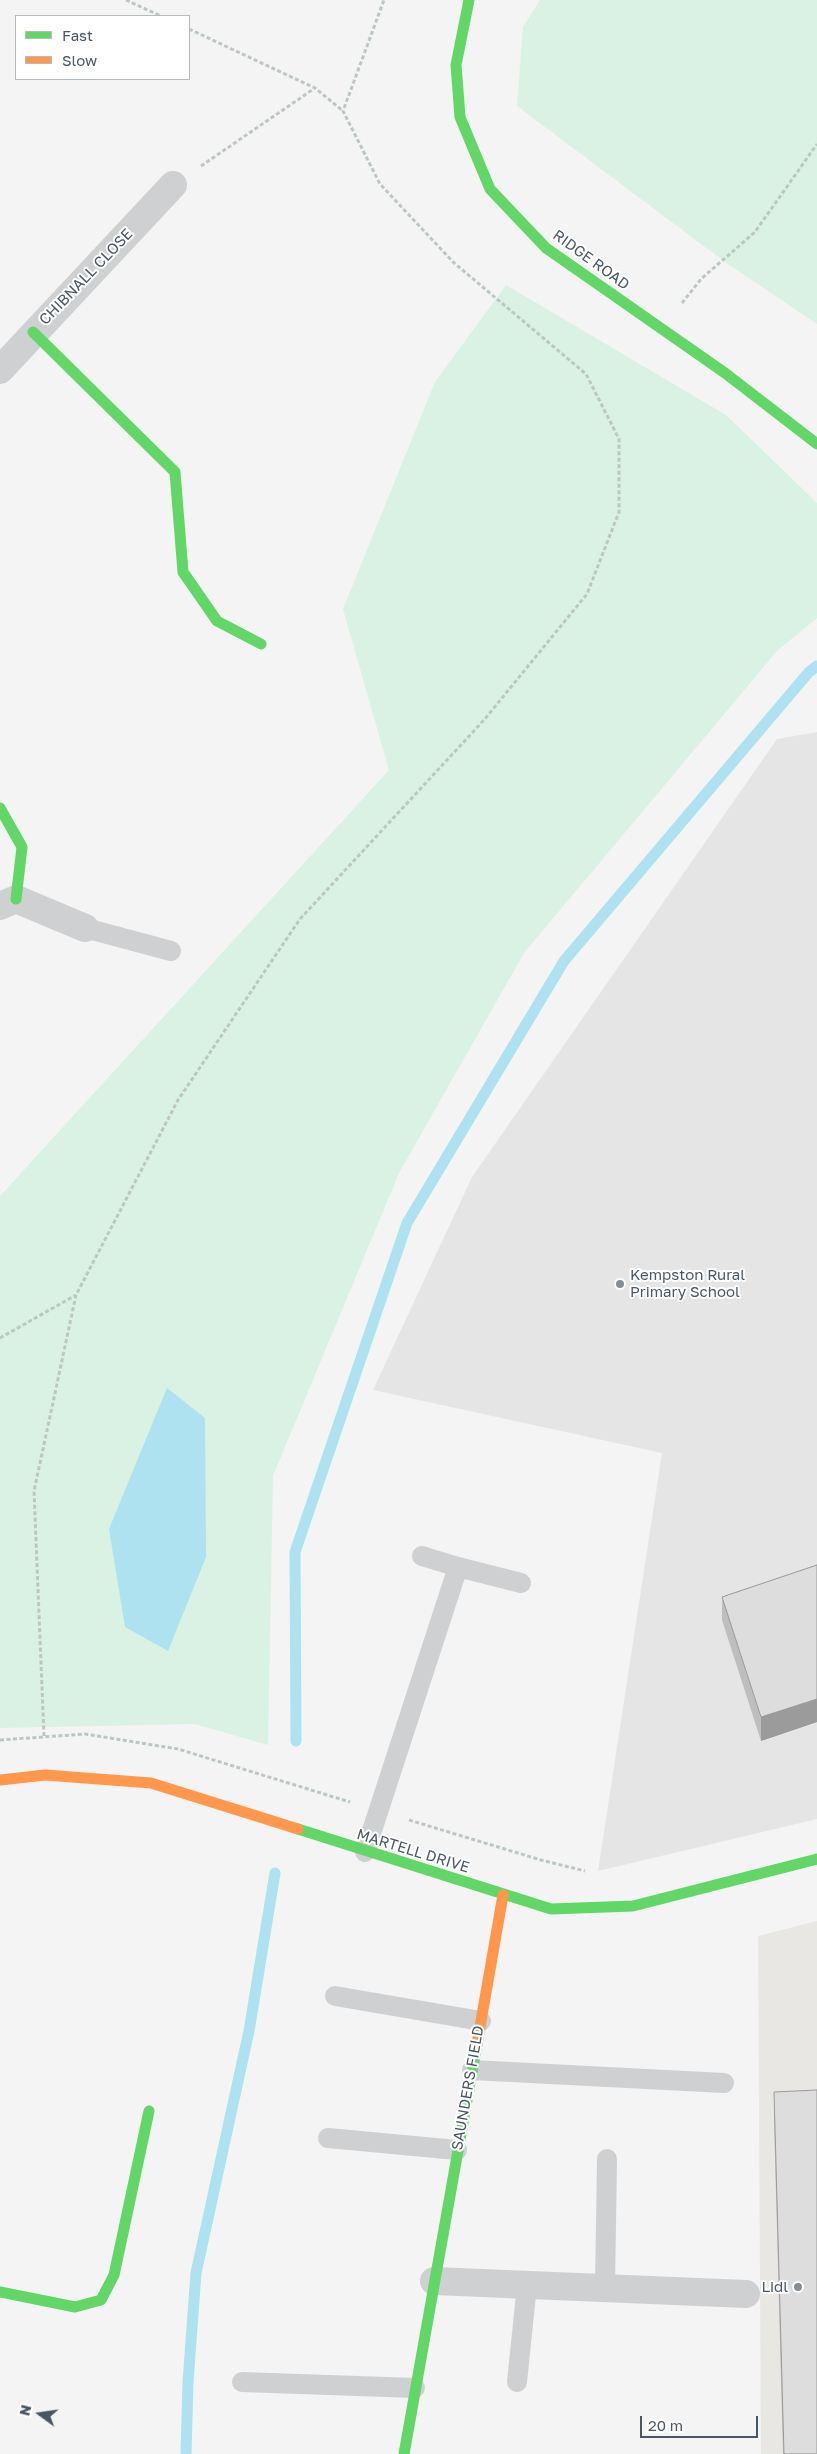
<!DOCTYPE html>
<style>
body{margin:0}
#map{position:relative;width:817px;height:2454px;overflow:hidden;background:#f4f4f4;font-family:"Golos Text",sans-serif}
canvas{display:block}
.legend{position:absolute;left:15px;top:15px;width:175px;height:65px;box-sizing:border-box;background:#fff;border:1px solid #b7bbc0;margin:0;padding:6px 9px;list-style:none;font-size:15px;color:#4a5661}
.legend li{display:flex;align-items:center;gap:10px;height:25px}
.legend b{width:25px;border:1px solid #b7bbc0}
.north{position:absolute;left:15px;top:2389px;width:50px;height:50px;-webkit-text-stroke:4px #fff;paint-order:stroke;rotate:284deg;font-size:14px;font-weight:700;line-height:20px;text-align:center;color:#4a5661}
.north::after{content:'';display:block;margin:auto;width:18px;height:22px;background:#4a5661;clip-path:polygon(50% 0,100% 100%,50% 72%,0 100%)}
.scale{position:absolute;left:640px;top:2416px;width:118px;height:22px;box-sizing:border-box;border:2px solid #4a5661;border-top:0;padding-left:6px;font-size:15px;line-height:18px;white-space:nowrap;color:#4a5661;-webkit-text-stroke:4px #fff;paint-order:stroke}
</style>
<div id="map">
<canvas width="817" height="2454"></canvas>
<ul class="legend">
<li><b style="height:6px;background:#63d668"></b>Fast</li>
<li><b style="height:6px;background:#ff974d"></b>Slow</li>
</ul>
<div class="north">N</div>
<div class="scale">20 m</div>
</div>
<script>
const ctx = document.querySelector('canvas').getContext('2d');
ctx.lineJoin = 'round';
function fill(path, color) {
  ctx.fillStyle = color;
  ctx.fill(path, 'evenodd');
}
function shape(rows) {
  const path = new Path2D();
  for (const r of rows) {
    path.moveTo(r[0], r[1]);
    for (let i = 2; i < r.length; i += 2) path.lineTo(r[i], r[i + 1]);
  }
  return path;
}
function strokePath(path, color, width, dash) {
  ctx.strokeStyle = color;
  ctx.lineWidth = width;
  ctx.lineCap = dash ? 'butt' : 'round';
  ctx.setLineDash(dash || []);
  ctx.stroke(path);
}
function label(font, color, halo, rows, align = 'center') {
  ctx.font = font + ' "Golos Text",sans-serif';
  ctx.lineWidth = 4;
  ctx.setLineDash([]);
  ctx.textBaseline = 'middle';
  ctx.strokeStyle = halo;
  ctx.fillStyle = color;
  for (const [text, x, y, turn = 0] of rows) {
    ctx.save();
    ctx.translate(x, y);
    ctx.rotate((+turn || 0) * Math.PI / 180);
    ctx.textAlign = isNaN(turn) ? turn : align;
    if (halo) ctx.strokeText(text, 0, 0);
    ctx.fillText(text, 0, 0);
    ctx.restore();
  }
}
fill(shape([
 [817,1921,817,2454,761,2454,758,1936]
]), '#e8e7e3');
fill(shape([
 [817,732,817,1819,598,1871,662,1453,373,1390,472,1177,777,739]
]), '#e6e5e6');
fill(shape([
 [540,0,817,0,817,324,725,262,517,106,523,27],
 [506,285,726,415,817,503,817,618,777,651,524,953,399,1173,273,1476,268,1745,195,1724,0,1728,0,1196,389,770,343,609,435,382]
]), '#d9f2e3');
fill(shape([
 [167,1388,205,1418,206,1557,168,1651,125,1627,109,1529]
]), '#aee2f0');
strokePath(shape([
 [296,1741,295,1552,407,1223,564,961,809,672,817,666],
 [186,2454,188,2382,196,2273,249,2031,275,1873]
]), '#aee2f0', 11);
strokePath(shape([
 [126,0,161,16],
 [189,29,315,88,343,111],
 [201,166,315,88],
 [682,303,701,279,755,232,817,144],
 [0,1338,76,1295],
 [44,1736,34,1491,76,1295,178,1100,300,919,484,720,587,594,619,512,619,439,586,374,453,262,380,184,343,111,384,0],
 [0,1740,85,1734,178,1749,350,1802],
 [409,1820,541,1860,585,1871]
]), '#bcc7c4', 3, [4, 2.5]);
strokePath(shape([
 [85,928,171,951],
 [422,1556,458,1567],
 [365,1852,458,1567,521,1583],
 [335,1996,481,2021],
 [472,2070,724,2083],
 [328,2138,457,2150],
 [605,2288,607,2159],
 [242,2382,415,2388],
 [517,2382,527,2285]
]), '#ced0d2', 20);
strokePath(shape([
 [0,370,173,185],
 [0,906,16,899,85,928],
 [434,2281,746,2294]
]), '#ced0d2', 28);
strokePath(shape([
 [469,0,456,65,460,117,490,189,546,248,725,373,817,444],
 [33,332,175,472,183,572,217,621,261,644],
 [0,808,22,847,16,899],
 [298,1829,551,1909,633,1906,817,1859],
 [0,2292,75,2307,101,2300,114,2275,149,2111],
 [404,2454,477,2044]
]), '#63d668', 11);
strokePath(shape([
 [0,1780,45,1775,151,1783,298,1829],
 [477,2044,503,1895]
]), '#ff974d', 11);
fill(shape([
 [817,1565,817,1722,761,1741,722,1620,722,1597],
 [774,2092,817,2454,783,2454,774,2120]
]), '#bebebf');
fill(shape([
 [817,1699,817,1722,761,1741,761,1717]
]), '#9b9b9b');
const building = shape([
 [817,1565,817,1699,761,1717,722,1597,817,1565],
 [817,2090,817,2454,784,2454,774,2092,817,2090]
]);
fill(building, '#ddddde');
strokePath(building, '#9b9b9b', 1);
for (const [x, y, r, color] of [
 [620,1284,5,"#868d94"],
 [798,2287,5,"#868d94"]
]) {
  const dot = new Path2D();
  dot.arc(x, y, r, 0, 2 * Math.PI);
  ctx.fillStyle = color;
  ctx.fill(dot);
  strokePath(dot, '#fff', 2);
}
label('15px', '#4a5661', '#fff', [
 ["RIDGE ROAD",591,260,36],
 ["CHIBNALL CLOSE",86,277,-46],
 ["MARTELL DRIVE",413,1851,17],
 ["SAUNDERS FIELD",468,2088,-80]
]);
label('15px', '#4a5661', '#fff', [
 ["Kempston Rural",630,1275],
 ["Primary School",630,1292],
 ["Lidl",788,2287,"right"]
], 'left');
</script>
